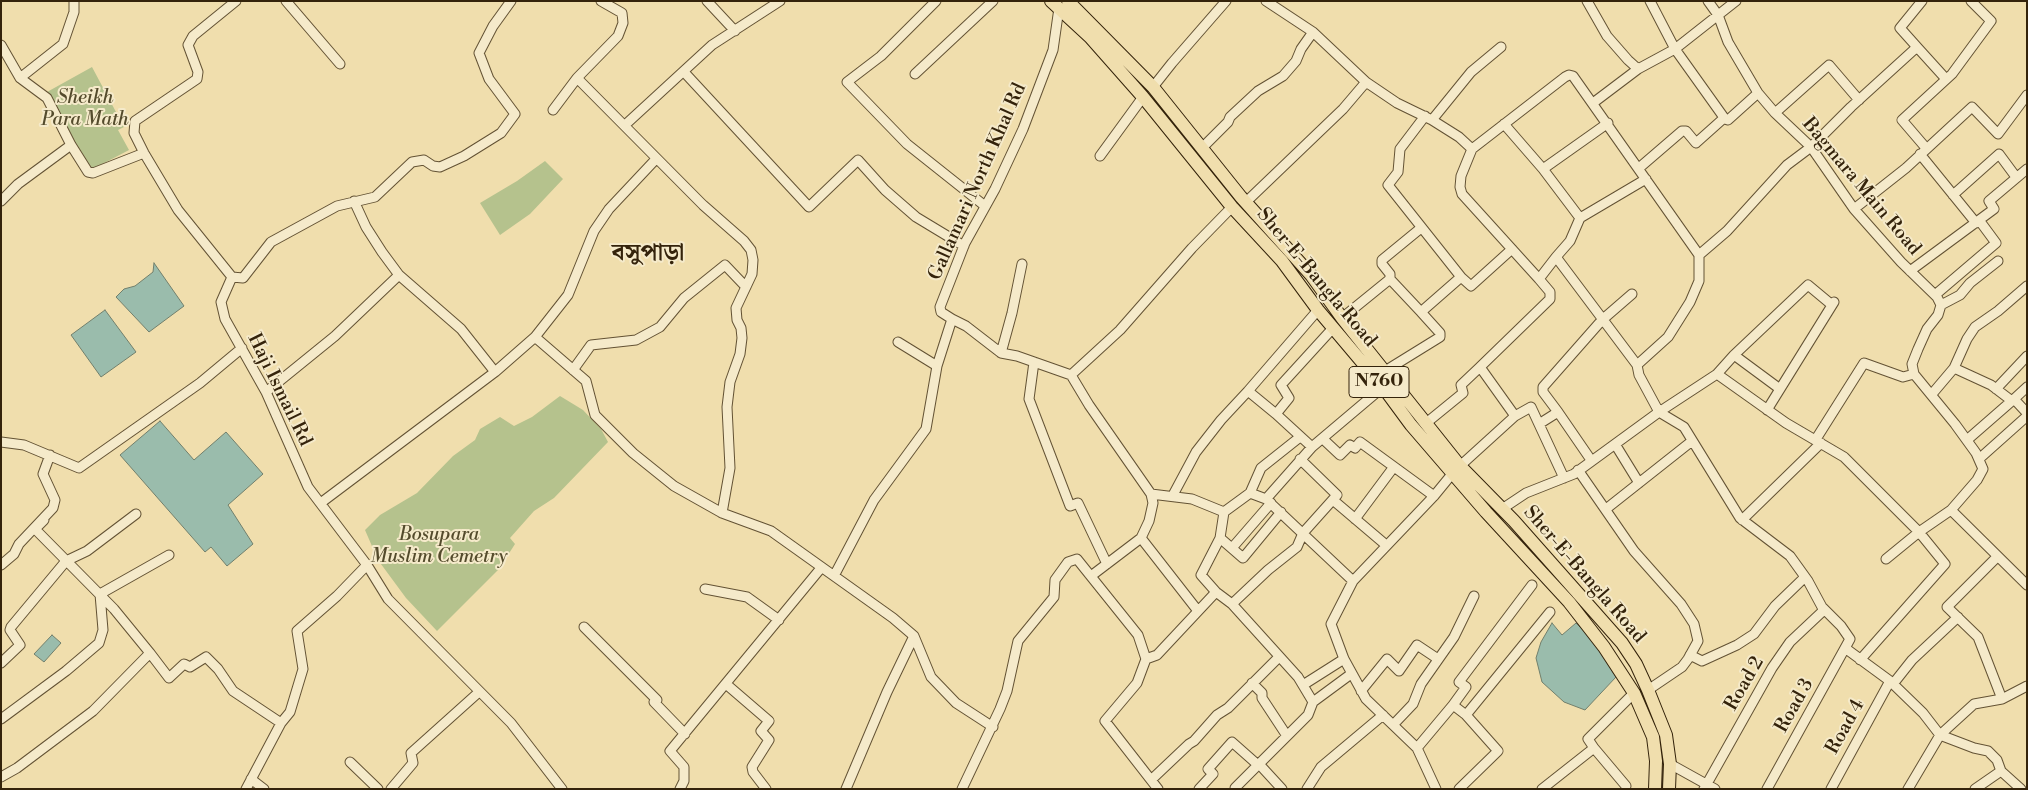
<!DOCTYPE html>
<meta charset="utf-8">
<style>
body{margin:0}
#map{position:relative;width:2028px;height:790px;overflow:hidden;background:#f0dead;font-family:"Libre Bodoni",serif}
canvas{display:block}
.frame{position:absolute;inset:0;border:2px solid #34230b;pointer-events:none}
</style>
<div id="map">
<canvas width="2028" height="790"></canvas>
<div class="frame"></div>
</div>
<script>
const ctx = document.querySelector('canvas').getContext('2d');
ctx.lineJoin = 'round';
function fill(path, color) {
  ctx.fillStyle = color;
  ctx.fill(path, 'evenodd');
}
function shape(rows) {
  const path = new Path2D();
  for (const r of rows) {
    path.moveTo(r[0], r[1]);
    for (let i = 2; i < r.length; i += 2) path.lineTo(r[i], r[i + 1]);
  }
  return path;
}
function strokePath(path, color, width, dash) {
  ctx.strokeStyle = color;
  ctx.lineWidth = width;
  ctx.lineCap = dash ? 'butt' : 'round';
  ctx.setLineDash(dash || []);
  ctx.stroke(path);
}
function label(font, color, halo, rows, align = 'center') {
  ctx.font = font + ' "Libre Bodoni","Noto Serif Bengali",serif';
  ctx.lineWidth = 4;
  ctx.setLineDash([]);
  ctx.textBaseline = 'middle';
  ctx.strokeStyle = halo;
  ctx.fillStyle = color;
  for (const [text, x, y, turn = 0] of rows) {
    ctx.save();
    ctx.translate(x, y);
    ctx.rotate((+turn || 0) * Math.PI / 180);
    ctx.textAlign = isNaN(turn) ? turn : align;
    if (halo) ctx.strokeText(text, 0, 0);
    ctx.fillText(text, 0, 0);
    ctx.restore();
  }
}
fill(shape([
 [92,67,124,127,118,130,129,150,89,171,47,92],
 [545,161,563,179,530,214,500,235,480,203,517,181],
 [560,396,583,410,601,429,608,442,554,498,534,511,510,538,515,544,499,569,437,631,406,598,378,560,365,530,380,515,417,493,453,456,475,440,480,429,500,417,514,426,532,417]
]), '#b5c28d');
const water = shape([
 [154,263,184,306,149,332,116,297,124,289,135,286,153,272,154,263],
 [105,310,136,352,101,377,71,335,105,310],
 [160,421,194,460,226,432,263,474,228,505,253,544,227,566,211,547,205,552,120,455,160,421],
 [1552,623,1562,635,1576,623,1595,642,1616,677,1585,710,1564,702,1542,682,1536,658,1541,642,1552,623],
 [52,635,61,643,44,662,34,654,52,635]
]);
fill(water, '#9abcac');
strokePath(water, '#717f6c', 1);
const minor = shape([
 [236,1,193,36,188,45,198,72,197,79,135,121,134,133,144,153,178,210,232,277,221,302,225,319,266,392,308,487,367,565,388,599,511,723,562,789],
 [286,1,340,64],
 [601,1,622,13,623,23,618,36,577,78,703,205,744,241,751,250,753,260,752,274,736,308,737,320,741,328,742,338,740,354,730,382,727,407,730,468,722,513,771,531,893,618,914,636,931,677,956,703,993,727],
 [707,1,735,31],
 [936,1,881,56,847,82,907,144,985,206],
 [1266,1,1313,32,1366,82,1397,103,1432,120,1459,137,1472,149,1565,77,1569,75,1573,76,1699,255],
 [1587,1,1607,36,1628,60,1638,69],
 [1650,1,1675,49,1725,119,1728,120,1758,93],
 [1,45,20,78,47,98,71,145,88,172,93,173,144,153],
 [1917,47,1946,79],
 [684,72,809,207,858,160,885,190,916,217,964,246],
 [915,74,993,1],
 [20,78,63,44,74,12,74,1],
 [1153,87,1172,63,1226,1],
 [1593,103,1638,69,1675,49,1736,1],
 [553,110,577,78],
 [1775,113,1829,65,1859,100],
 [1425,116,1400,149,1398,172,1388,185,1461,277],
 [1432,120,1471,72,1501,47],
 [1504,124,1543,169],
 [625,125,712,45,780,1],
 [1202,148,1228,122,1230,117,1258,91,1283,76,1296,61,1301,49,1313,32],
 [1926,148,1902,120,1952,74,1991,21,1971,1],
 [1472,149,1461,176,1460,187,1462,194,1539,279,1556,257,1637,365],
 [1920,154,1976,223],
 [1100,156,1143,97],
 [1639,168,1682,131,1686,131,1696,143,1724,118],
 [1953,195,1999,154,2016,177],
 [1,201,18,184,71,145],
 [354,201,366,227,382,252,399,275,461,329,495,372],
 [1246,202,1343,109,1366,82],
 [1854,209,1906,168,1972,107,1998,134,2027,95],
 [1580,218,1543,169,1608,123],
 [1556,257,1570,241,1580,218,1646,179],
 [1910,271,1994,209,1989,201,2027,169],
 [232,277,243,278,271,242,337,206,375,197,412,162,424,160,433,166,440,167,464,156,501,133,515,114,489,79,479,53,493,26,511,1],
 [1390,279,1390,274,1382,264,1382,260,1421,228],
 [1935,295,1996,243,1979,220],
 [1941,305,1960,295,1970,283,1998,261],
 [1342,318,1390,279,1421,312],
 [952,319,966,326,1001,353,1017,356,1071,375,1120,330,1192,248,1232,207],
 [535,337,586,381,595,415,633,453,674,486,722,513],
 [898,342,937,366],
 [1001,353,1012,313,1022,264],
 [1734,355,1780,389],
 [1034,362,1029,399,1070,506,1078,503,1107,564],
 [1954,368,1967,339,1975,327,1998,311,2027,286],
 [573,370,591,345,636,340,660,327,684,298,725,265,746,287],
 [1385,371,1440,337,1440,333,1421,312,1461,277,1471,286,1512,249],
 [1717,374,1734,355,1808,285,1832,305],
 [1071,375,1089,405,1151,494,1153,503,1149,521,1141,538,1091,576,1089,574],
 [2027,387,2014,399,2027,413],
 [1996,389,2027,356],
 [266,392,335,336,399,275],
 [1932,394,1954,368,1991,385,2012,401],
 [1767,410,1834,302],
 [1558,412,1543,392,1543,387,1602,320,1632,294],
 [1276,414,1289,398,1281,385,1333,328],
 [1515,416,1531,407,1564,478],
 [1425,424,1463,393,1461,385,1480,367],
 [1539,424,1558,412,1591,460],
 [1323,439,1340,455,1350,445,1355,448,1360,442,1434,496],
 [1816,439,1864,363,1903,377,1914,374],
 [1967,440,2014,399],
 [1,442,24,445,79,468,200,383,242,348],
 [1615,444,1639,483],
 [1312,447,1276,414,1248,391,1318,310],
 [1979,459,2027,416],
 [1460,466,1515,416,1480,367,1550,299,1550,292,1539,279],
 [1578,470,1634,551,1681,604,1694,624,1698,641,1688,659,1682,667,1648,690],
 [1250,493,1261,468,1300,437],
 [1151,494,1192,499,1224,512,1250,493,1266,499,1312,447,1383,387],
 [1173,495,1196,452,1221,420,1248,391],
 [1266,499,1353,581],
 [1333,500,1386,545],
 [322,502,495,372,535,337,568,295,594,231,609,209,656,159],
 [1502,509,1526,493,1574,474,1659,412,1717,374,1786,423,1844,457,1919,532,1951,510,1977,480,1983,469,1976,453,1955,424,1914,374,1912,364,1918,349,1927,329,1938,315,1941,305,1937,297,1901,262,1854,209,1811,147,1775,113,1758,93,1728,42,1718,15,1708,1],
 [1606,509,1692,441],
 [1951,510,2027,585],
 [1224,512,1220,538,1201,575,1216,592,1232,604,1298,677,1313,702,1351,674],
 [1355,519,1393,468],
 [44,520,35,529,114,609,150,653],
 [1742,520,1821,443],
 [1141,538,1198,611],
 [1220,538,1243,558,1281,512],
 [1232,548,1271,503],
 [1997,557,1947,607,1978,637,2002,699],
 [1,565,14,554,19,544,53,508,55,500,43,474,50,455],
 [834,576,874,500,926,429,937,366,952,319,941,312,940,307,965,243,995,189,1023,129,1053,50,1059,8],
 [705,589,747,597,779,620],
 [1232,604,1268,570,1297,547,1303,533,1337,495,1300,459],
 [584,627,657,700,654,702,685,734],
 [1845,648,1890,681,1923,713,1940,735,1974,748,1988,751,1997,760,2001,771,2021,789],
 [1690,655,1702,661,1737,645,1754,634,1775,606,1805,577],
 [1146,659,1157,655,1216,592],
 [1860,660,1945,564,1919,532,1886,559],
 [1,663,20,645,10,630,11,627,66,561,87,551,136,514],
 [1252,683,1262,693,1262,698,1287,736],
 [726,684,769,721,761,731,769,740,752,767,753,772,766,789],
 [1893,684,1912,660,1958,617],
 [1303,685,1344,659],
 [1361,691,1387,659,1399,671,1417,645,1438,659],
 [1453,705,1466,687,1459,682,1532,585],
 [1466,715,1550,612],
 [1,719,66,671,99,643,103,630,100,594,169,555],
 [1393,725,1413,704,1421,684,1454,637,1474,596],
 [1417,748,1453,705,1466,715,1498,751,1459,789],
 [1594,748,1626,786],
 [350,762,378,789],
 [1259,764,1282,789],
 [1670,764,1715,789],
 [1,777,17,768,93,711,150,653,169,678,184,664,190,667,206,657,218,669,233,691,281,723],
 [251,779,264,789],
 [1151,780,1189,744,1194,741,1217,715,1228,708,1279,657],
 [1235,788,1308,715,1313,702],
 [246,789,281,723,290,712,303,669,297,631,337,596,367,565],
 [391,789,413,763,411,753,479,692],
 [680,789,684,781,684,767,670,751,821,568],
 [846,789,887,692,914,636],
 [962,789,1000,709,1007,691,1018,641,1054,597,1055,580,1068,562,1077,559,1138,635,1146,659,1137,683,1105,721,1158,789],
 [1199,789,1213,774,1208,769,1232,742,1258,765],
 [1307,789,1321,767,1383,715],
 [1436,789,1417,748,1366,699,1344,659,1331,624,1353,581,1434,496,1452,474],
 [1542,789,1594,748,1588,739,1634,693],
 [1704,789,1772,668,1790,642,1824,610],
 [1767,789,1850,639,1841,626,1822,607,1808,581,1790,556,1740,518,1684,427,1659,412,1639,375,1637,365,1668,337,1690,302,1699,281,1699,255,1727,231,1787,165,1811,147,1851,107,1917,47,1900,28,1922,1],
 [1831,789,1890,681],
 [1908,789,1940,735,1974,704,2002,699,2027,686],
 [1975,789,2001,771]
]);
const highway = shape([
 [1051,1,1090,37,1143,97,1232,207,1282,261,1318,310,1383,387,1411,425,1486,512,1569,602,1604,647,1634,693,1653,737,1656,761,1655,789],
 [1068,1,1153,87,1241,197,1311,275,1342,318,1460,466,1514,521,1622,643,1636,664,1648,690,1666,735,1670,764,1669,789]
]);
strokePath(minor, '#635234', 11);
strokePath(highway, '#34230b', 14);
strokePath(minor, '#f5eaca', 9);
strokePath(highway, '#f0dead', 12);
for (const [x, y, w] of [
 [1379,382,60]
]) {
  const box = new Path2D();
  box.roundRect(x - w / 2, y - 15.5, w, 31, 4);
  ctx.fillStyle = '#f5eaca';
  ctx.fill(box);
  strokePath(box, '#34230b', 1);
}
label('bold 18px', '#34230b', null, [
 ["N760",1379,382]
]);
label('italic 19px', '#544b2c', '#f5eaca', [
 ["Sheikh",85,98],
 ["Para Math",85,120],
 ["Bosupara",439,535],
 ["Muslim Cemetry",439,557]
]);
label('19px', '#34230b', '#f5eaca', [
 ["Gallamari North Khal Rd",978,182,-66],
 ["Bagmara Main Road",1861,187,50],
 ["Sher-E-Bangla Road",1316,278,50],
 ["Haji Ismail Rd",279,390,64],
 ["Sher-E-Bangla Road",1584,575,49],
 ["Road 2",1745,684,-60],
 ["Road 3",1795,706,-61],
 ["Road 4",1846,727,-61]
]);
label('bold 24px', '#34230b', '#f5eaca', [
 ["বসুপাড়া",648,254]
]);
</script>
